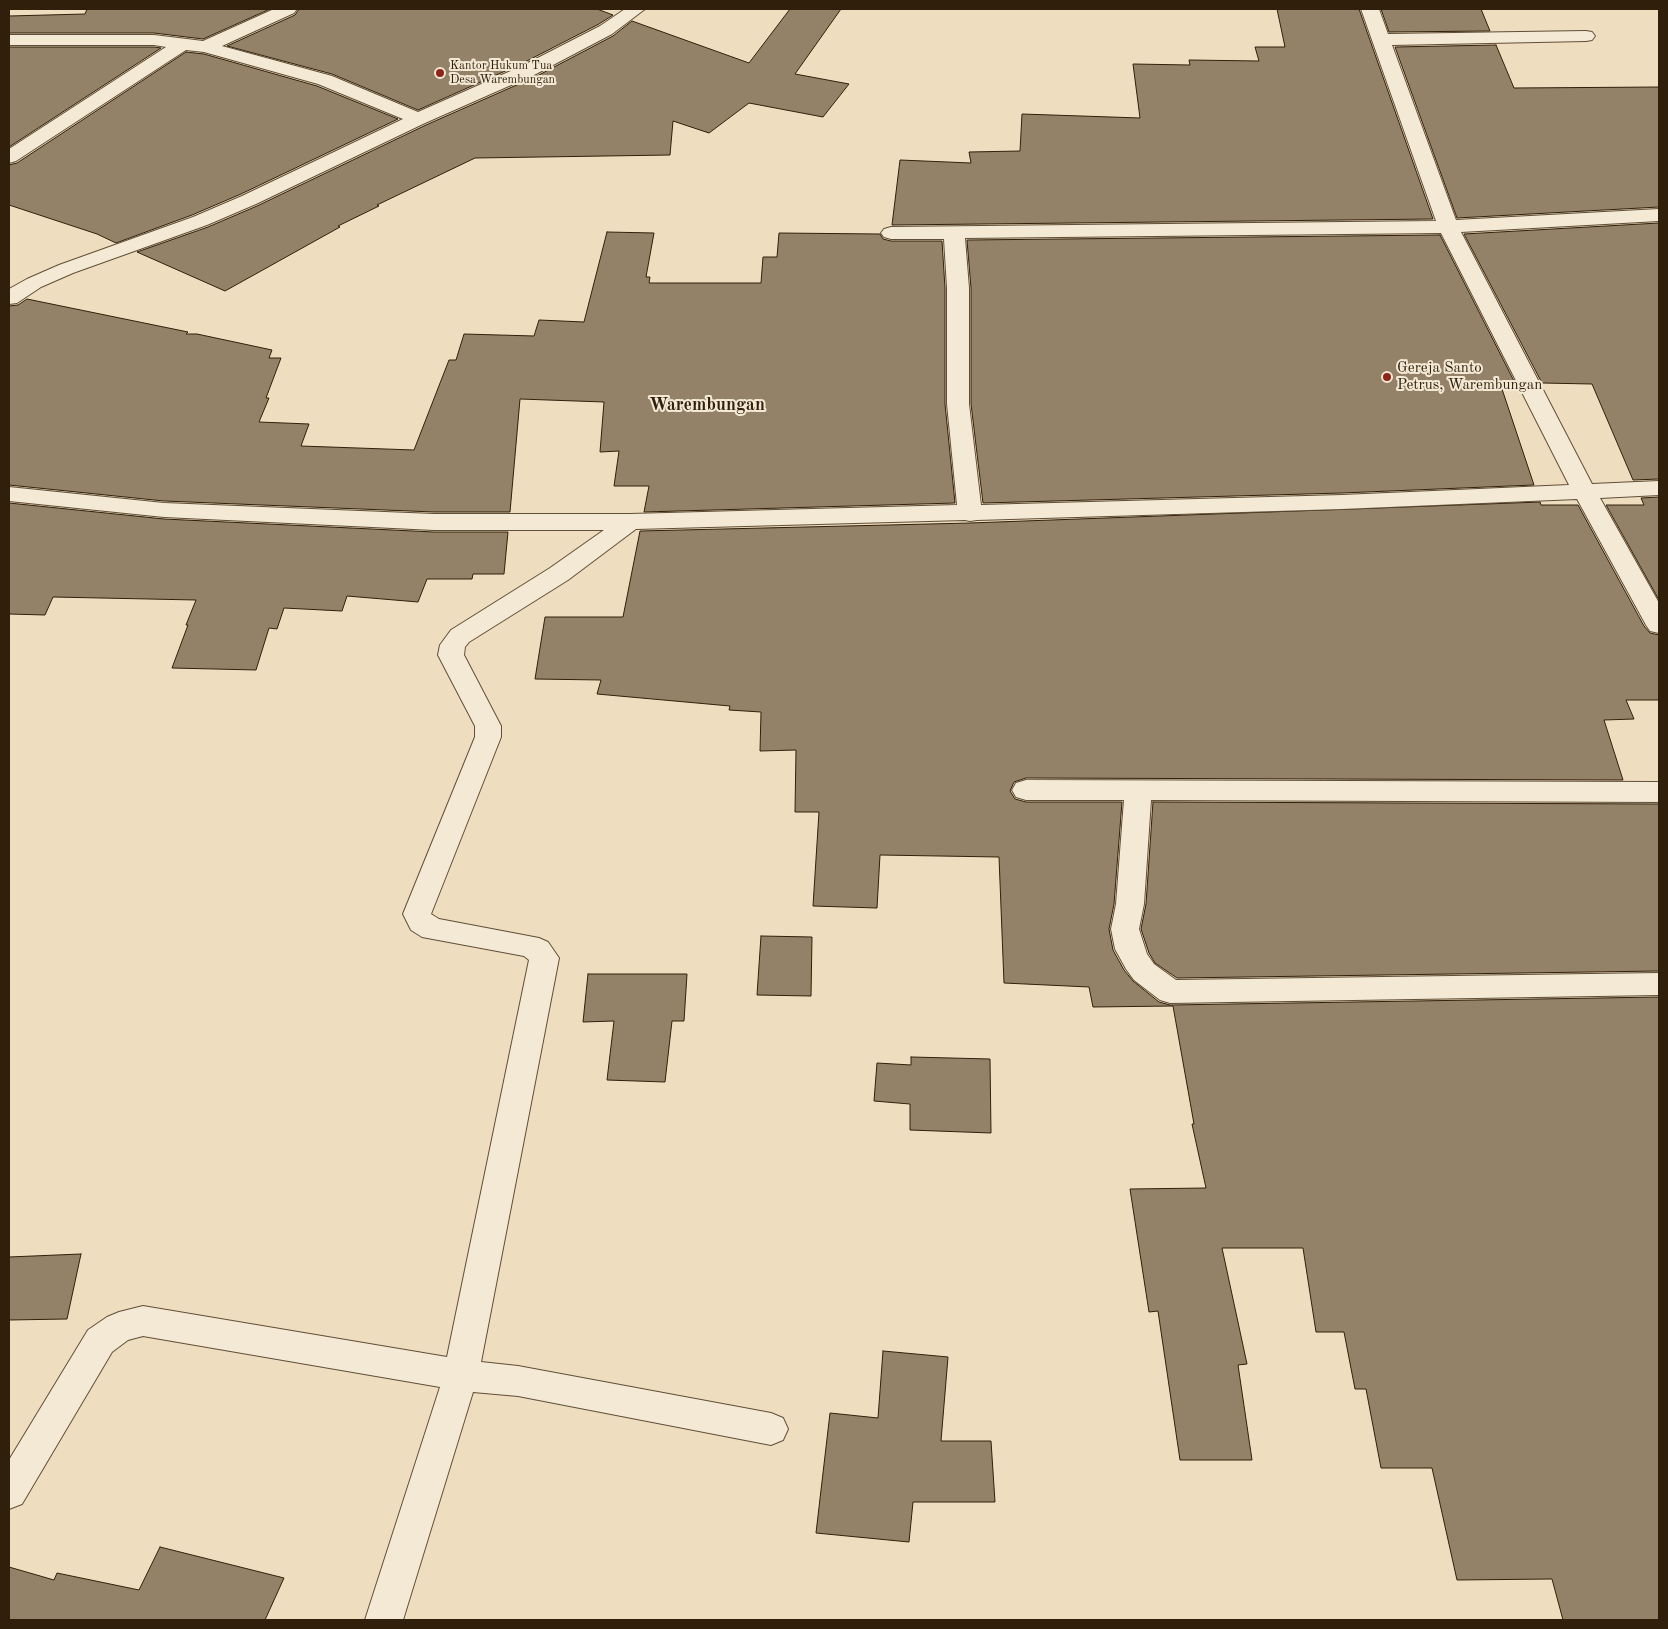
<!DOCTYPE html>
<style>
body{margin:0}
#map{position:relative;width:1668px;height:1629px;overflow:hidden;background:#eeddbe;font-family:"Old Standard TT",serif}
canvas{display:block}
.frame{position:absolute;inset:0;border:10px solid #30200b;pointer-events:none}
</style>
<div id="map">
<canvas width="1668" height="1629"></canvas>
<div class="frame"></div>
</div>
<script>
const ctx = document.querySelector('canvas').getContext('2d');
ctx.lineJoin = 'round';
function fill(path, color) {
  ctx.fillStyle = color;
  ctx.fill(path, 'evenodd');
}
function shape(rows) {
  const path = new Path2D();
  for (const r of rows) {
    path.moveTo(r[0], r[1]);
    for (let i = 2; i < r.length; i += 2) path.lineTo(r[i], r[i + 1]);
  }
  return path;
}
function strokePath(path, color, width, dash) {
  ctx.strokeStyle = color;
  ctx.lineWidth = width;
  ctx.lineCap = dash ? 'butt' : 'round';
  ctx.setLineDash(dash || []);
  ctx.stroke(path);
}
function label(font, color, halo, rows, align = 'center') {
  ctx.font = font + ' "Old Standard TT",serif';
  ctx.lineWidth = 4;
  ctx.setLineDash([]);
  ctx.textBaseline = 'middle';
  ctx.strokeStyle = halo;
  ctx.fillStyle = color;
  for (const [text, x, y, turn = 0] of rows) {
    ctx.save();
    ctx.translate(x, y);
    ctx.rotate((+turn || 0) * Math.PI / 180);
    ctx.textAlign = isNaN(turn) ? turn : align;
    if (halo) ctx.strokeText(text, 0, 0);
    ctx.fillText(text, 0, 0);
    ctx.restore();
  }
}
const building = shape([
 [87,9,270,9,203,39,154,33,9,33,9,16,85,14,87,9],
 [299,9,597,9,613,15,599,24,521,64,418,110,332,74,227,46,295,15,299,9],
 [790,9,841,9,795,74,849,84,823,117,749,103,709,133,673,121,670,155,475,158,377,205,379,206,338,226,340,227,225,291,137,252,208,227,257,206,426,125,537,76,613,36,632,21,749,63,790,9],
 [1277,9,1359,9,1433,219,892,225,900,160,971,163,969,152,1020,151,1022,114,1140,118,1133,64,1190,65,1189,60,1259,61,1255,47,1285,47,1277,9],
 [1381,9,1481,9,1490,31,1389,32,1381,9],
 [1496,45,1514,88,1659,87,1659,207,1457,218,1395,47,1496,45],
 [9,47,154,47,161,48,9,147,9,47],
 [186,52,204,54,317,86,398,119,241,194,192,215,116,243,97,234,9,205,9,165,17,163,186,52],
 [1659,223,1659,479,1633,480,1592,384,1542,383,1464,234,1659,223],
 [607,232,654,233,646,277,650,277,649,283,761,283,763,257,777,257,779,233,880,234,883,239,891,241,942,241,945,288,945,404,955,503,644,512,649,486,614,486,619,451,600,452,604,402,520,399,510,512,434,512,164,501,9,485,9,306,18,305,27,299,188,332,186,334,197,334,272,350,269,358,281,358,266,398,269,398,259,422,309,424,301,446,414,450,449,360,456,360,464,334,534,336,539,320,584,322,607,232],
 [1440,235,1515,383,1500,383,1534,485,1342,493,983,503,971,404,971,288,967,240,1440,235],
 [1659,497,1659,600,1606,505,1644,505,1641,498,1659,497],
 [1540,502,1541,505,1578,505,1644,626,1650,633,1659,635,1659,700,1626,700,1634,719,1604,720,1623,780,1026,778,1014,782,1010,791,1015,799,1026,802,1122,802,1114,904,1109,929,1113,950,1124,970,1133,981,1159,1002,1170,1005,1659,997,1659,1620,1563,1620,1552,1579,1457,1580,1432,1468,1381,1468,1366,1389,1355,1389,1344,1332,1316,1332,1303,1248,1222,1248,1247,1364,1238,1365,1252,1460,1180,1460,1158,1311,1149,1312,1130,1189,1206,1188,1192,1124,1194,1124,1173,1006,1093,1007,1089,987,1004,983,999,857,880,855,877,908,813,906,819,812,795,812,796,750,760,751,761,712,729,710,730,706,597,694,601,680,535,679,545,617,623,617,640,531,970,523,1540,502],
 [9,503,164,519,434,532,508,532,504,574,473,574,472,579,427,579,418,602,347,596,342,611,284,608,277,629,269,628,256,670,172,668,188,625,186,625,196,600,53,597,45,615,9,614,9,503],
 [1153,802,1659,804,1659,971,1177,978,1155,963,1149,953,1141,929,1146,904,1153,802],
 [761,936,812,937,811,996,757,995,761,936],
 [588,974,687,974,684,1021,672,1021,665,1082,607,1080,614,1021,583,1022,588,974],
 [911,1057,990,1059,991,1133,910,1130,910,1104,874,1101,877,1063,911,1065,911,1057],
 [81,1254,67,1319,9,1320,9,1257,81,1254],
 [883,1351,948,1357,941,1441,991,1441,995,1502,913,1502,909,1542,816,1533,830,1413,878,1418,883,1351],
 [160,1547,284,1578,265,1620,9,1620,9,1567,54,1580,57,1573,139,1590,160,1547]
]);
fill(building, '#938268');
strokePath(building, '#30200b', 1);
const minor = shape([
 [274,9,297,9,294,13,222,46,332,76,418,112,522,66,600,26,625,9,645,9,612,34,536,74,425,123,256,204,207,225,73,273,41,287,17,303,9,304,9,289,27,279,59,265,193,217,242,196,403,119,318,84,204,52,186,50,16,161,9,163,9,149,166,47,154,45,9,45,9,35,154,35,203,41,274,9],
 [1361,9,1379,9,1388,34,1586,31,1592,32,1595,36,1592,40,1586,41,1392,45,1456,220,1659,209,1659,221,1461,232,1592,484,1659,481,1659,495,1600,498,1659,603,1659,633,1650,631,1646,625,1577,499,1342,509,977,520,970,521,965,520,636,529,568,580,469,642,465,647,464,655,501,726,501,737,431,914,439,919,539,938,548,942,559,958,481,1362,518,1366,771,1413,783,1418,788,1429,783,1440,771,1445,518,1396,473,1392,403,1620,365,1620,440,1387,143,1336,128,1340,112,1352,22,1504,9,1509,9,1460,88,1330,107,1317,119,1312,143,1306,447,1357,529,960,524,956,422,937,411,930,403,914,475,737,475,726,438,655,440,645,451,630,550,568,604,530,434,530,164,517,9,501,9,487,164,503,434,514,630,514,957,505,947,404,947,288,944,239,891,239,884,237,881,233,884,229,891,227,1436,221,1361,9],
 [1441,233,1569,485,1342,495,981,505,969,404,969,288,965,238,1441,233],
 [1026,780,1659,782,1659,802,1151,800,1144,904,1139,929,1147,954,1154,964,1176,980,1659,973,1659,995,1170,1003,1160,1000,1134,980,1126,969,1115,949,1111,929,1116,904,1124,800,1026,800,1016,797,1012,790,1016,783,1026,780]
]);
strokePath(minor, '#604f38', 2);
fill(minor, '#f4e9d5');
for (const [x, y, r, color] of [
 [440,73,5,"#8f2418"],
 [1387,377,5,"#8f2418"]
]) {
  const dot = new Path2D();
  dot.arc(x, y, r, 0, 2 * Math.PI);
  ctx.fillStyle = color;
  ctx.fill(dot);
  strokePath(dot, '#f4e9d5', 2);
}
label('12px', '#30200b', '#f4e9d5', [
 ["Kantor Hukum Tua",450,66],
 ["Desa Warembungan",450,80]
], 'left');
label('15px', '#30200b', '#f4e9d5', [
 ["Gereja Santo",1397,368],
 ["Petrus, Warembungan",1397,385]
], 'left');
label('bold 18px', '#30200b', '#f4e9d5', [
 ["Warembungan",707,405]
]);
</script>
